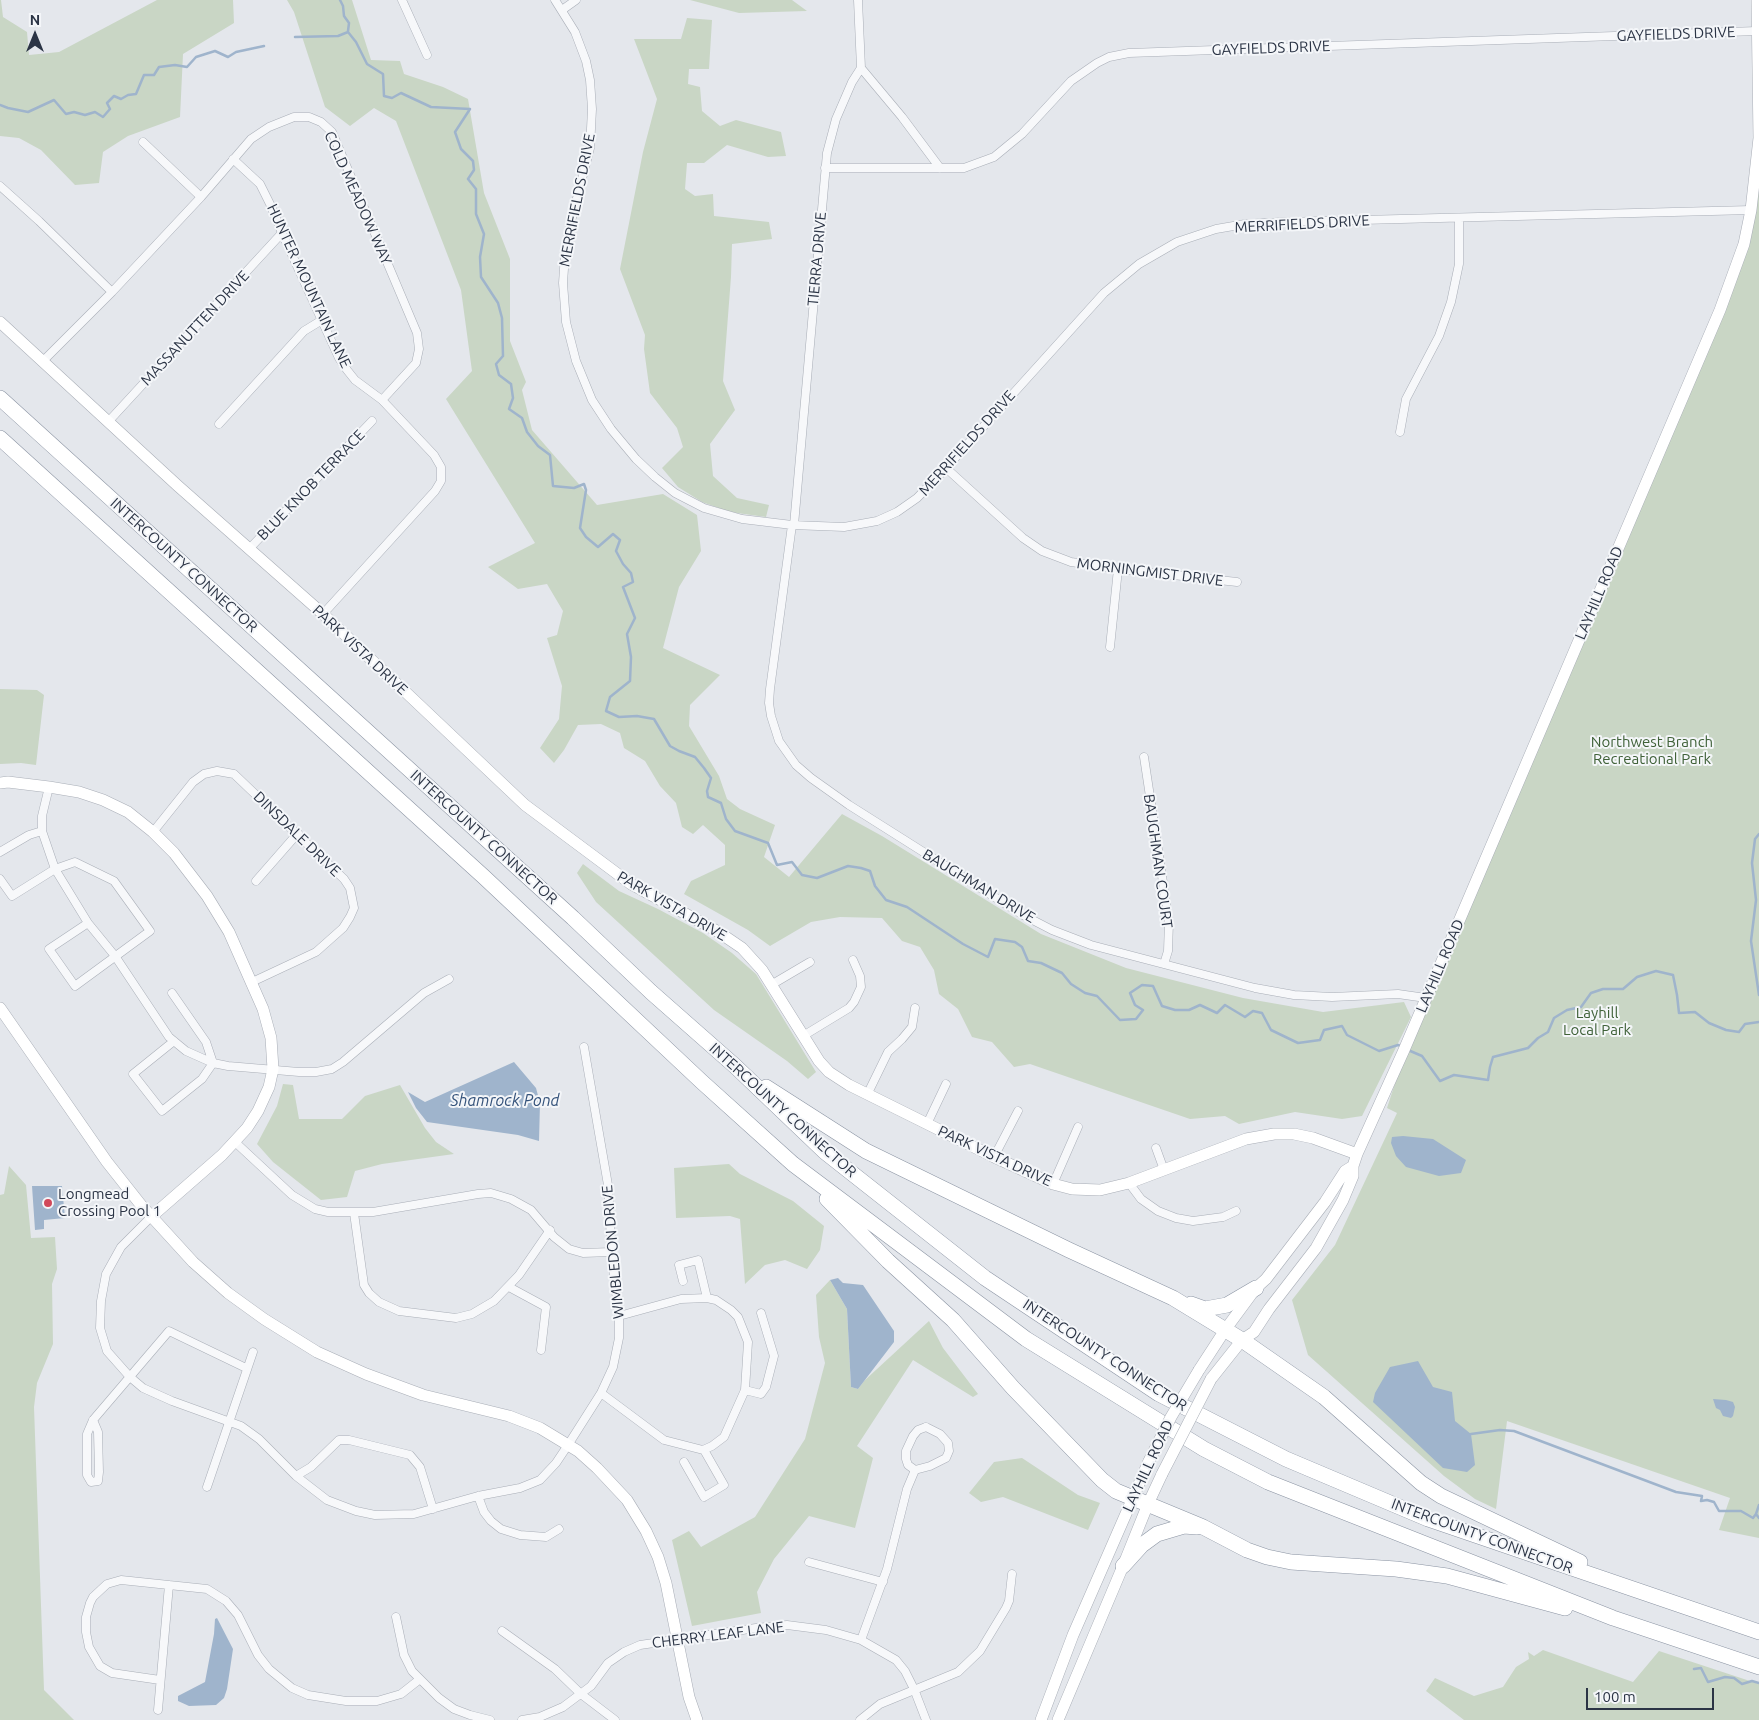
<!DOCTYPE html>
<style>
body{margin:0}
#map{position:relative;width:1759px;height:1720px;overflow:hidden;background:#e4e7ec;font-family:Ubuntu,sans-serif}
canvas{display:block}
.north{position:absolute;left:10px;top:10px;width:50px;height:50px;-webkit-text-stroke:4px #f4f6f9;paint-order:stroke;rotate:0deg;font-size:14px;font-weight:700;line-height:20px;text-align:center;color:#2b3445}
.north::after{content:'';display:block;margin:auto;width:18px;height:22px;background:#2b3445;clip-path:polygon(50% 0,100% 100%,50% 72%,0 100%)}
.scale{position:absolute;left:1586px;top:1688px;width:128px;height:22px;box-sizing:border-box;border:2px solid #2b3445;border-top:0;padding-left:6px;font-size:15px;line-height:18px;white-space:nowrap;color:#2b3445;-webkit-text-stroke:4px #f4f6f9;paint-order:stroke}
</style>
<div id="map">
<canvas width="1759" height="1720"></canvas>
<div class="north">N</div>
<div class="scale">100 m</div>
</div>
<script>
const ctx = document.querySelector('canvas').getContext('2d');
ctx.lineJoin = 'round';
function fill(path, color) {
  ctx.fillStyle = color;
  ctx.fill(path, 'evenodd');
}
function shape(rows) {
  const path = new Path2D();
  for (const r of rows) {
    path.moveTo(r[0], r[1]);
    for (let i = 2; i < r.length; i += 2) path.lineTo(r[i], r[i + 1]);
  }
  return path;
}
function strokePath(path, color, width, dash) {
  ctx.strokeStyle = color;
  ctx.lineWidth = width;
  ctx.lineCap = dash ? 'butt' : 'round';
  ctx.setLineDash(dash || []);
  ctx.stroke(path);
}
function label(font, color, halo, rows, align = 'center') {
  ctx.font = font + ' Ubuntu,sans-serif';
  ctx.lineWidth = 4;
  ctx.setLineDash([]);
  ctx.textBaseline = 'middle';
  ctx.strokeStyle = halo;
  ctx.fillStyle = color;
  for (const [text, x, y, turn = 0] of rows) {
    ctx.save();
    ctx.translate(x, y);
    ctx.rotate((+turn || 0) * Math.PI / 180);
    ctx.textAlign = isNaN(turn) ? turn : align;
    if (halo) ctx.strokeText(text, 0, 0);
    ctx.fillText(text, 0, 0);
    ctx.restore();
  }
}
fill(shape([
 [0,0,1,0,3,17,27,32,29,55,59,52,157,0,233,0,234,23,183,54,180,117,128,136,103,152,99,183,75,185,41,150,19,138,0,136],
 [287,0,352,0,371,60,400,61,404,74,443,87,468,99,484,193,510,259,510,341,526,382,522,390,532,430,597,505,663,494,697,515,701,551,679,587,663,648,720,675,690,705,689,726,719,776,727,799,740,809,775,825,764,857,789,877,842,814,882,836,1041,934,1126,968,1243,998,1323,1012,1404,1002,1411,1017,1362,1116,1342,1119,1295,1112,1239,1124,1225,1116,1190,1119,1030,1064,1014,1067,992,1042,972,1037,958,1009,939,994,934,970,920,947,902,941,882,918,840,917,811,922,770,946,748,930,684,894,691,881,725,865,725,845,703,825,693,834,682,827,676,803,660,786,645,761,624,748,620,733,601,724,578,725,564,750,554,763,540,748,559,719,562,686,547,638,557,635,563,611,547,584,518,589,488,567,535,543,446,399,472,371,461,290,396,121,374,108,350,126,325,107,294,12],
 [690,0,792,0,807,11,739,13],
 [687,18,712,20,709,69,689,69,688,84,700,87,702,111,720,126,736,120,781,132,786,156,768,157,727,145,704,163,687,163,685,189,695,196,713,194,714,216,769,222,772,239,732,244,731,277,723,381,735,410,710,444,713,476,737,498,769,505,766,517,730,512,702,502,678,487,662,468,683,447,677,428,650,393,644,349,645,335,620,269,643,152,657,99,634,39,681,39],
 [1759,56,1759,1538,1719,1530,1730,1498,1507,1421,1496,1509,1475,1499,1444,1476,1308,1355,1292,1300,1335,1245,1397,1113,1387,1108,1402,1062,1754,214],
 [0,689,37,690,44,695,36,765,21,763,0,764],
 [583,864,619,891,658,909,703,933,732,953,756,974,816,1072,808,1079,787,1061,714,1010,596,902,577,873],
 [283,1084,293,1085,299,1119,342,1119,365,1096,400,1085,425,1128,436,1142,454,1154,382,1164,355,1171,347,1197,321,1200,273,1162,257,1144,277,1106],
 [729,1164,740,1174,793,1201,824,1226,820,1250,807,1269,785,1260,765,1265,745,1284,740,1219,730,1216,676,1218,674,1168],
 [9,1166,26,1185,31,1238,55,1237,57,1269,52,1284,53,1344,37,1383,34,1407,44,1690,74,1720,0,1720,0,1195,4,1194],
 [830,1280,847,1309,851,1387,858,1389,864,1381,929,1321,943,1348,978,1394,973,1397,913,1360,857,1446,873,1458,855,1528,809,1516,774,1559,757,1592,761,1613,692,1626,672,1540,689,1531,701,1547,755,1517,805,1439,825,1363,819,1337,816,1295],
 [1022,1458,1078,1495,1100,1503,1088,1530,1003,1497,981,1502,969,1493,994,1462],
 [1543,1650,1633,1682,1659,1651,1759,1684,1759,1720,1464,1720,1426,1691,1435,1678,1474,1696,1503,1687,1516,1667,1529,1659,1528,1652,1534,1656]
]), '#c9d6c5');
fill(shape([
 [514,1062,536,1088,540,1103,539,1141,518,1135,427,1122,416,1108,408,1092,425,1102],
 [1403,1136,1433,1139,1466,1160,1461,1173,1439,1176,1406,1167,1396,1156,1391,1143,1392,1137],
 [32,1186,62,1186,65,1218,44,1220,44,1229,35,1230],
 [838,1278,843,1283,863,1285,894,1331,894,1342,858,1389,851,1387,847,1309,830,1280],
 [1418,1361,1433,1387,1452,1392,1455,1421,1471,1434,1475,1465,1467,1472,1443,1468,1373,1402,1375,1393,1390,1367],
 [1713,1399,1726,1400,1733,1402,1735,1407,1733,1416,1731,1418,1723,1416,1720,1410,1716,1408],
 [217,1618,233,1649,227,1689,224,1698,216,1705,189,1706,178,1701,178,1696,205,1682,214,1634,215,1619]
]), '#9fb4cc');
strokePath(shape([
 [340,0,343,6,344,16,349,23,348,31],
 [295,37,338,36,348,32,356,42,367,64,383,74,384,96,392,98,401,93,431,107,470,109,455,132,461,149,473,161,474,170,468,179,476,189,476,214,484,234,480,257,481,277,498,303,502,318,503,356,496,364,499,375,511,384,513,398,509,409,522,418,527,432,538,446,550,455,553,486,574,488,584,484,586,490,580,528,586,537,598,547,613,534,620,540,616,551,623,564,631,573,633,582,623,587,635,618,627,634,631,657,630,681,610,697,606,711,619,717,637,716,654,719,670,746,679,751,695,757,704,768,711,778,707,791,708,797,721,803,726,819,735,831,768,843,777,865,792,862,802,875,817,878,848,866,861,868,870,871,875,886,886,900,907,907,963,944,988,957,995,939,1015,942,1022,947,1028,961,1041,963,1062,973,1071,984,1085,993,1097,996,1120,1020,1136,1019,1143,1010,1135,1005,1130,993,1142,985,1153,986,1162,1006,1175,1010,1189,1010,1200,1005,1217,1013,1225,1005,1245,1017,1253,1011,1262,1013,1271,1030,1298,1043,1320,1040,1324,1030,1342,1026,1347,1035,1379,1051,1398,1045,1401,1046],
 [0,105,8,108,28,112,54,100,66,114,74,112,85,115,95,112,103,117,110,109,107,103,114,96,121,99,128,95,136,94,144,75,154,75,159,67,175,65,187,67,196,57,215,51,228,57,236,52,264,46],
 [1759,834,1755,839,1752,863,1756,900,1751,941,1759,995],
 [1408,1050,1422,1056,1440,1081,1454,1075,1488,1080,1490,1067,1493,1057,1528,1048,1538,1038,1548,1032,1554,1018,1567,1010,1581,1007,1591,993,1603,989,1623,989,1637,977,1656,971,1673,975,1677,995,1679,1013,1695,1012,1709,1023,1726,1030,1739,1032,1745,1024,1759,1022],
 [1471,1434,1500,1430,1514,1431,1676,1492,1702,1496,1701,1501,1707,1500,1714,1502,1719,1511,1741,1511,1753,1518,1756,1514],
 [1759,1505,1756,1514,1759,1518],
 [1694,1669,1701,1668,1708,1682,1725,1677,1734,1678,1742,1684,1752,1681,1759,1683]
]), '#9fb4cc', 2.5);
const street = shape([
 [402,0,427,55],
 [555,0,575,32,586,61,590,80,592,109,590,148,570,225,565,254,563,283,566,322,576,361,592,400,611,429,636,459,655,477,675,493,704,508,742,519,792,525,844,527,877,521,897,512,917,498,946,468,1104,293,1139,264,1177,242,1216,229,1245,224,1284,222,1751,210],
 [562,10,576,0],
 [861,68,902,117,940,168],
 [143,142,201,197],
 [233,159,260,184,271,206,282,233,339,358,347,370,355,380,382,400,434,455,441,467,441,481,435,491,323,614],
 [825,168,964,168,994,157,1022,134,1071,81,1097,63,1109,57,1129,53,1757,31],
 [0,186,39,221,112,292],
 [42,362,112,292,201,197,251,139,269,127,294,117,309,117,321,122,332,132,417,333,419,349,416,363,382,400],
 [108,422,282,233],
 [219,424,304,331,322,320],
 [1400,432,1406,399,1439,336,1451,302,1459,264,1459,219],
 [946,468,1023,538,1042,551,1071,562,1118,569,1237,582],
 [792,525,770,689,769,703,771,716,779,741,796,765,811,778,849,805,1023,915,1052,930,1091,945,1255,988,1294,995,1332,997,1398,994,1426,998],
 [794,525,827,153,836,119,852,82,861,68,858,0],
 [249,549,372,421],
 [1110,647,1118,569],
 [1144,757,1169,922,1168,951,1164,964],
 [49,787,42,816,42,831,55,869,88,923,115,956,169,1037,186,1051,213,1063,228,1066,299,1072,316,1072,332,1069,343,1062,424,993,449,979],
 [153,832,193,782,204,774,217,771,234,774,344,879,350,888,354,908,350,917,343,928,316,952,252,982],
 [0,852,29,835,42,831],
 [0,879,12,896,55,869,75,862,114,881,150,931,75,986,49,949,88,923],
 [256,881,298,833],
 [771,985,810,962],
 [172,993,206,1042,213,1063,202,1079,162,1111,133,1074,174,1041],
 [803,1036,849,1008,854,1002,861,987,860,976,853,960],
 [867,1095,888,1052,902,1039,912,1027,915,1008],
 [927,1124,946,1084],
 [235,1142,292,1195,315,1209,328,1212,373,1212,478,1194,491,1193,511,1199,531,1210,554,1237,569,1249,583,1253,611,1252],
 [1156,1148,1164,1170],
 [994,1157,1018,1111],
 [1129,1183,1141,1199,1158,1211,1176,1218,1193,1221,1223,1217,1236,1211],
 [1053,1184,1078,1127],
 [354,1213,364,1285,369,1293,379,1302,399,1311,456,1318,472,1314,494,1301,519,1275,550,1230],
 [151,1217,121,1247,106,1274,101,1301,100,1328,107,1351,130,1377,143,1388,172,1401,241,1426,259,1439,296,1476,327,1500,356,1511,375,1515,414,1514,478,1496,520,1488,540,1480,556,1463,568,1445,601,1393,613,1367,619,1338,619,1316,612,1260,608,1185,584,1047],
 [683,1281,679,1265,698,1260,707,1298],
 [509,1287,546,1307,541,1350],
 [745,1390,761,1394,766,1387,774,1356,761,1313],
 [601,1393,664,1440,703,1450,712,1446,724,1437,745,1390,748,1342,738,1317,731,1310,716,1300,707,1298,681,1299,619,1316],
 [93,1420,98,1432,99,1472,98,1481,91,1482,87,1475,87,1434,93,1420,169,1331,246,1368],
 [926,1427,940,1434,948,1443,949,1451,946,1458,930,1466,915,1470,908,1465,906,1459,906,1451,913,1436,918,1430,926,1427],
 [684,1462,704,1497,724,1485,704,1450],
 [296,1476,311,1467,339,1440,349,1440,410,1455,420,1467,433,1509],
 [207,1487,253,1352],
 [478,1496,484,1512,491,1521,501,1529,520,1535,546,1537,559,1529],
 [809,1562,883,1582],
 [396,1617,404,1655,412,1671,439,1698,454,1709,470,1715,490,1720],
 [502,1631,555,1669,581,1694,615,1720],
 [861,1640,887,1569,907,1489,915,1470],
 [160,1680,112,1673,100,1666,89,1647,86,1632,86,1617,90,1603,93,1597,107,1584,121,1580,207,1589,226,1601,238,1615,258,1655,269,1669,292,1688,308,1695,346,1701,377,1701,401,1694,420,1679],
 [158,1710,169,1585],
 [522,1720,540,1717,563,1707,591,1686,608,1663,624,1652,640,1645,756,1628,787,1625,826,1630,861,1640,896,1660,905,1671,914,1689,926,1720],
 [860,1720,880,1704,958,1672,980,1651,1006,1608,1009,1601,1012,1574]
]);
const secondary = shape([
 [0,322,178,486,323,614,525,805,631,884,717,931,742,948,762,970,819,1061,829,1072,849,1085,994,1157,1053,1184,1072,1189,1100,1190,1129,1183,1246,1139,1274,1134,1294,1134,1313,1138,1357,1154],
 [0,783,8,782,49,787,79,792,103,800,128,812,153,832,174,853,207,896,229,932,263,1009,271,1038,273,1069,269,1087,258,1111,247,1128,222,1155,151,1217],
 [0,1008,107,1162,141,1205,193,1262,228,1293,264,1319,317,1352,366,1374,423,1395,509,1416,540,1428,578,1451,597,1468,627,1500,646,1531,658,1557,666,1583,689,1697,697,1720],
 [1199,1370,1225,1330,1256,1288,1266,1279,1325,1202,1345,1171,1353,1166],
 [1211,1379,1242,1340,1254,1332,1269,1309,1316,1248,1343,1200,1353,1176,1353,1166,1357,1154,1404,1050,1720,310,1744,244,1751,210,1759,138,1757,0],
 [1041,1720,1073,1635,1149,1461],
 [1058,1720,1123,1566,1148,1504,1162,1474]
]);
const highway = shape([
 [0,398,573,918,651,992,735,1066,825,1152,985,1278,1159,1394,1286,1459,1428,1519,1759,1632],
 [0,438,484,877,702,1082,793,1164,1026,1339,1204,1449,1268,1482,1613,1618,1759,1667],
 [766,1087,866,1151,1069,1250,1173,1298,1242,1340,1324,1397,1421,1483,1441,1496,1580,1562],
 [827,1199,888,1261,953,1320,1013,1388,1102,1480,1116,1491,1203,1527,1247,1550,1267,1557,1291,1562,1396,1569,1447,1576,1565,1608],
 [1191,1304,1205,1309,1227,1305,1256,1288],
 [1123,1566,1142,1545,1157,1534,1184,1526,1197,1527]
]);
strokePath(street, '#a9aeb7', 9);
strokePath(secondary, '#a9aeb7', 12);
strokePath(highway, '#8b94a3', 16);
strokePath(street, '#f7f8fa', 8);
strokePath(secondary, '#fff', 11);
strokePath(highway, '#fff', 15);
const secondaryBridge = shape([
 [1149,1461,1171,1417,1199,1370],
 [1162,1474,1211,1379]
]);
strokePath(secondaryBridge, '#a9aeb7', 12, []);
strokePath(secondaryBridge, '#fff', 11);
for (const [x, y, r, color] of [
 [48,1203,5,"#d1495b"]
]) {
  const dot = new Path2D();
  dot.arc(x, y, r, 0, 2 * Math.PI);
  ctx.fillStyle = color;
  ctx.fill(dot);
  strokePath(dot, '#f4f6f9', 2);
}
label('15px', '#2b3445', '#f4f6f9', [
 ["GAYFIELDS DRIVE",1676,34,-2],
 ["GAYFIELDS DRIVE",1271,48,-2],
 ["COLD MEADOW WAY",358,198,66],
 ["MERRIFIELDS DRIVE",577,200,-79],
 ["MERRIFIELDS DRIVE",1302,224,-3],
 ["TIERRA DRIVE",817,259,-85],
 ["HUNTER MOUNTAIN LANE",309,286,65],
 ["MASSANUTTEN DRIVE",195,328,-47],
 ["MERRIFIELDS DRIVE",967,443,-48],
 ["BLUE KNOB TERRACE",311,485,-46],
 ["INTERCOUNTY CONNECTOR",184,565,42],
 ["MORNINGMIST DRIVE",1150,572,7],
 ["LAYHILL ROAD",1599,593,-67],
 ["PARK VISTA DRIVE",360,650,43],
 ["DINSDALE DRIVE",297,834,44],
 ["INTERCOUNTY CONNECTOR",484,837,42],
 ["BAUGHMAN COURT",1158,861,82],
 ["BAUGHMAN DRIVE",979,886,31],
 ["PARK VISTA DRIVE",672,906,30],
 ["LAYHILL ROAD",1440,966,-67],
 ["INTERCOUNTY CONNECTOR",783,1110,42],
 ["PARK VISTA DRIVE",995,1156,25],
 ["WIMBLEDON DRIVE",613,1252,-95],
 ["INTERCOUNTY CONNECTOR",1105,1355,33],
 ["LAYHILL ROAD",1148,1466,-65],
 ["INTERCOUNTY CONNECTOR",1482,1536,20],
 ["CHERRY LEAF LANE",718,1635,-7]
]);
label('15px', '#3f6138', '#f4f6f9', [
 ["Northwest Branch",1652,742],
 ["Recreational Park",1652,759],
 ["Layhill",1597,1013],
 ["Local Park",1597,1030]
]);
label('15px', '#2b3445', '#f4f6f9', [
 ["Longmead",58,1194],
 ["Crossing Pool 1",58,1211]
], 'left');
label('italic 16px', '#34527a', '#f4f6f9', [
 ["Shamrock Pond",505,1101]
]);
</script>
